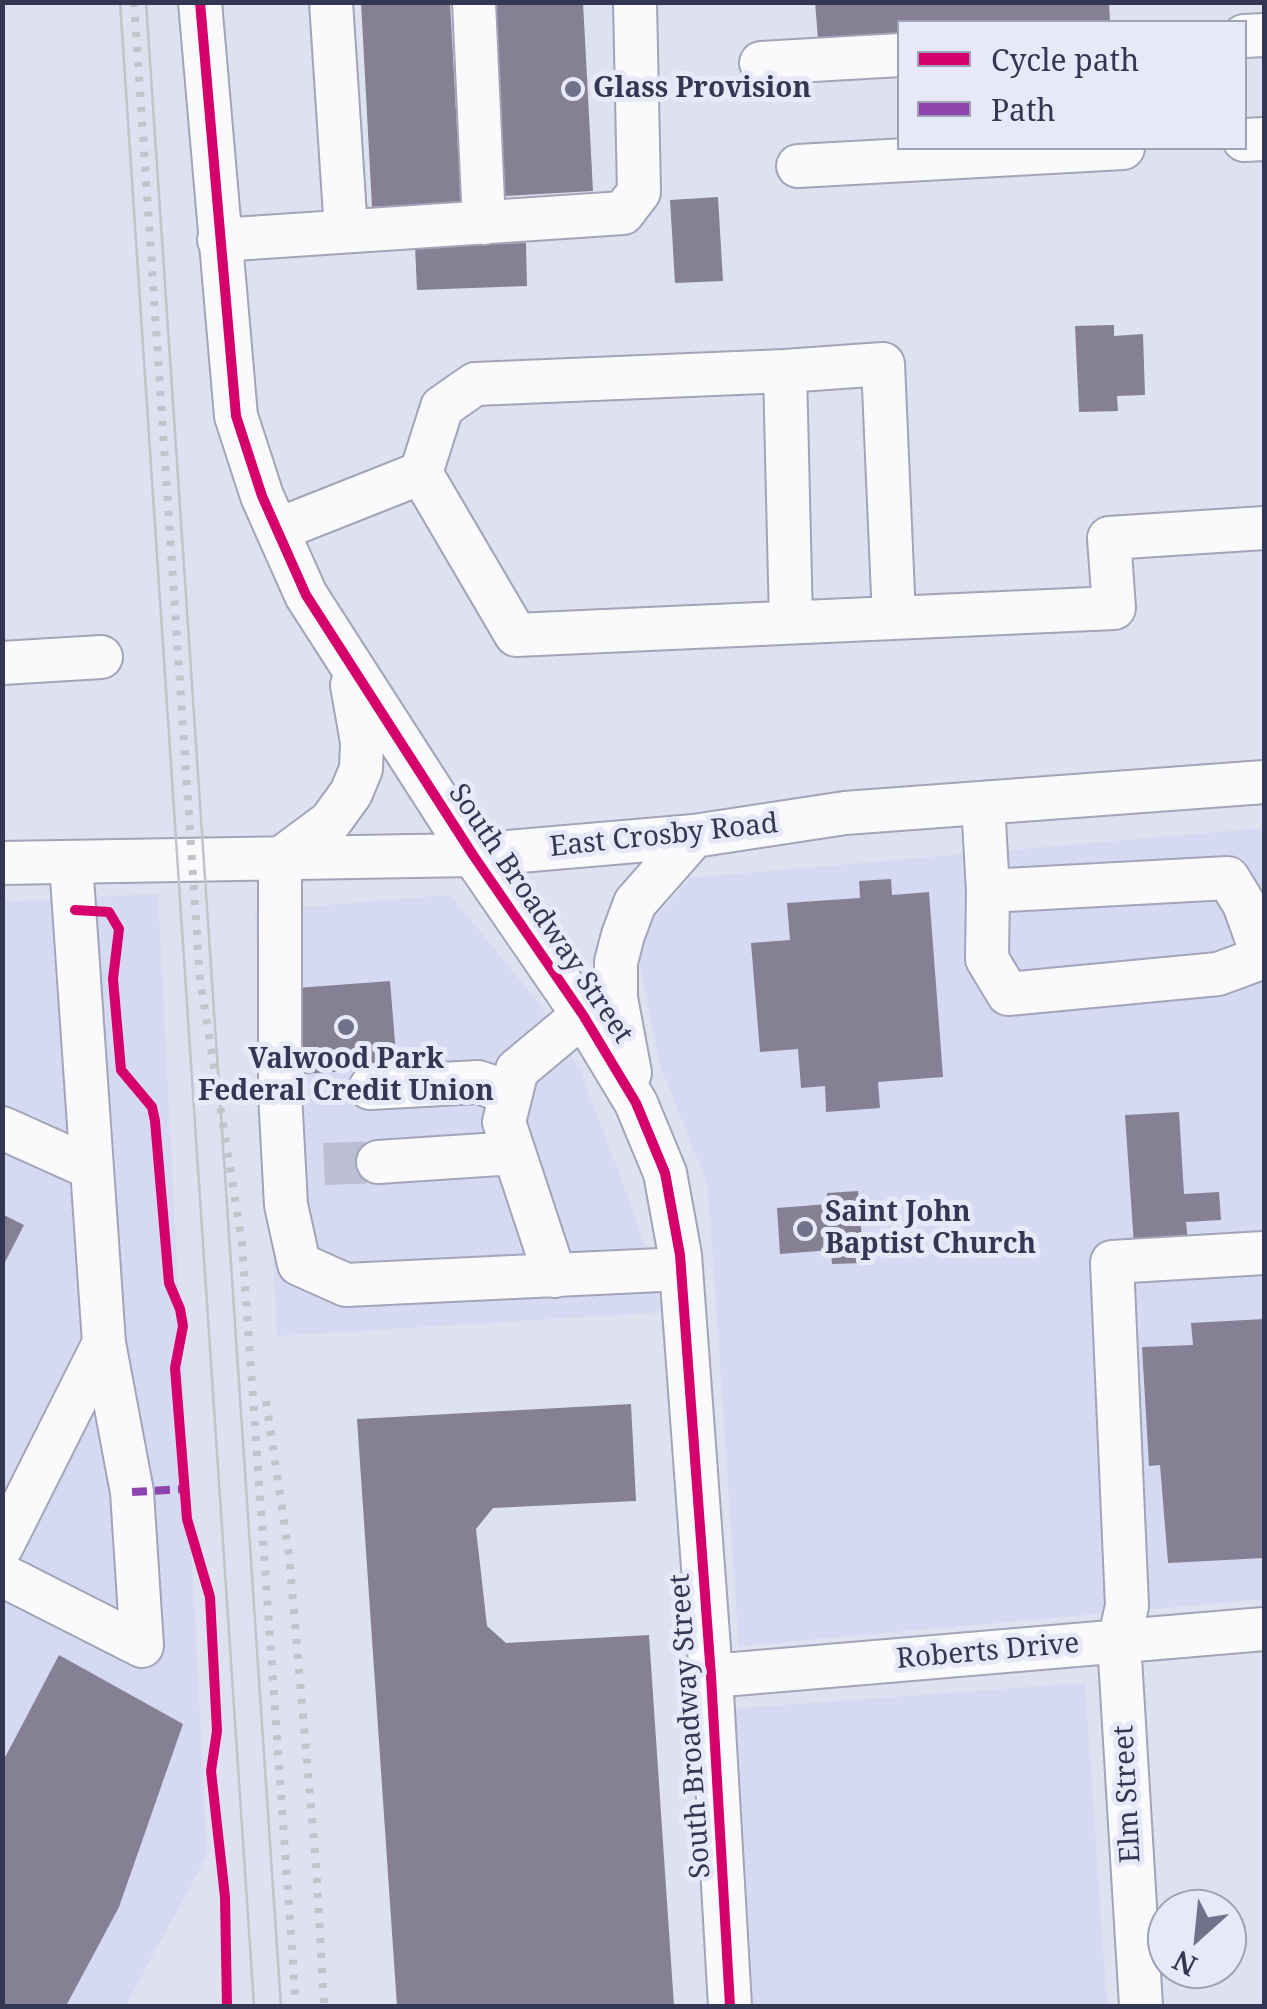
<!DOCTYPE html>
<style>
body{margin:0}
#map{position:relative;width:1267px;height:2009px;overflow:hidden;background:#dee1f0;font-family:"Noto Serif",serif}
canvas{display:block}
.frame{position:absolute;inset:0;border:5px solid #343753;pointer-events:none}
.legend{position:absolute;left:897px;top:20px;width:350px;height:130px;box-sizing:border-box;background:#e7e9f8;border:2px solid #9fa2b6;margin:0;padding:12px 18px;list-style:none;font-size:30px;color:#343753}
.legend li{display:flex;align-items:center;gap:20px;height:50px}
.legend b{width:50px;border:2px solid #9fa2b6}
.north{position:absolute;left:1147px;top:1889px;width:100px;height:100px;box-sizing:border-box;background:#e7e9f8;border:2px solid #9fa2b6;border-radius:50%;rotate:207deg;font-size:28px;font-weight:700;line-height:40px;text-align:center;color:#343753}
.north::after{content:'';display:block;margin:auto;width:35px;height:45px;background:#70728a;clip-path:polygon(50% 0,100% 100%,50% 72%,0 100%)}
</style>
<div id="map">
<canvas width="1267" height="2009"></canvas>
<div class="frame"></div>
<ul class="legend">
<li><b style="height:12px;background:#d6006c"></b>Cycle path</li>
<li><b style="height:12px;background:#8e44ad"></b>Path</li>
</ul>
<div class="north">N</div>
</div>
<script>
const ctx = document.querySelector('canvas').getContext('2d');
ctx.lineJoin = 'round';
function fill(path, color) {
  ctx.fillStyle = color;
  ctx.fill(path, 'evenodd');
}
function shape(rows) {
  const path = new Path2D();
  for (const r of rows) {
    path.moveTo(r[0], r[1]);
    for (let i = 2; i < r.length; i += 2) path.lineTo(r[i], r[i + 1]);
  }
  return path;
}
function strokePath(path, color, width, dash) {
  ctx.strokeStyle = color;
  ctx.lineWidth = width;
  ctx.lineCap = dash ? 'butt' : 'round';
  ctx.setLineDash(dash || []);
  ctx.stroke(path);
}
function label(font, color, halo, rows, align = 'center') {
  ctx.font = font + ' "Noto Serif",serif';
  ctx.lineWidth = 10;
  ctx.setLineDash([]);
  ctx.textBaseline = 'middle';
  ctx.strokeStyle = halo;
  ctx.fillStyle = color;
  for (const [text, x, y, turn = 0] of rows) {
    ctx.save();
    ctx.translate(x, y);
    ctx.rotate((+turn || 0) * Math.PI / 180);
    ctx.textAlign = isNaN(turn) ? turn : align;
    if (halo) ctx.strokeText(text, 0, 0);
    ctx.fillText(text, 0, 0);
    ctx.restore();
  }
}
fill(shape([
 [1264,828,1264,1599,739,1646,708,1186,660,1065,635,941,690,878],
 [158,894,207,1856,125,2006,3,2006,2,902],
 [450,895,537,1001,580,1070,638,1224,663,1312,277,1336,255,911],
 [1085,1683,1107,2006,753,2006,730,1709]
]), '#d5d9f1');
fill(shape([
 [361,2,450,2,461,202,372,207],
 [494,2,583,2,593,191,505,196],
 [815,2,1109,2,1110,21,900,22,900,34,818,39],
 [718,197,723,281,675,283,670,200],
 [526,243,527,286,417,290,415,246],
 [1114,325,1114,336,1143,334,1145,395,1117,396,1118,411,1079,412,1075,326],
 [891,879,892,895,929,892,943,1077,878,1082,880,1108,826,1112,825,1086,801,1088,798,1049,760,1052,751,943,790,940,787,903,860,898,859,881],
 [390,981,397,1067,304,1074,297,988],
 [1179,1112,1184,1194,1219,1192,1221,1220,1186,1222,1188,1242,1134,1245,1125,1115],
 [858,1191,864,1263,832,1264,831,1250,780,1254,777,1208,828,1204,827,1193],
 [2,1214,24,1225,2,1268],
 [1264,1319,1264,1558,1168,1563,1160,1465,1149,1466,1142,1347,1193,1345,1191,1323],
 [631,1404,636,1501,493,1508,476,1529,487,1626,506,1643,649,1635,674,2006,397,2006,357,1419],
 [59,1655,183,1724,119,1907,66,2006,2,2006,2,1763]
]), '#858094');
strokePath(shape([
 [324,1164,378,1162]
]), '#bcbfd1', 42, [42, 21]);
const minor = shape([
 [200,2,236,416,262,496,306,595,473,855,583,1015,636,1103,665,1173,680,1255,711,1676,730,2006],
 [331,2,346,231],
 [474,2,484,223],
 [1244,36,1264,35],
 [761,63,900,55],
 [1244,140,1264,139],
 [798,166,1123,148],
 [219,240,623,213,639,192,635,2],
 [421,473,442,407,475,384,785,371],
 [277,530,421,473,516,635,1114,608,1109,538,1264,528],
 [791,622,785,371,883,364,894,618],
 [2,663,101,657],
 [983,803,988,891],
 [280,859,280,1094,286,1205,299,1264,346,1285,681,1269],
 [280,859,330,822,351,793,361,769,362,742,352,685],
 [2,863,473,855,694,836,845,813,1264,782],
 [1263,957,1244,904,1228,878,988,891,987,959,1008,994,1218,974,1264,957],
 [630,1073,616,998,616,962,623,935,635,903,694,836],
 [370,1088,478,1082,511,1093],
 [2,1128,91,1168],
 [378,1162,514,1153],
 [555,1276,504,1122,517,1070,583,1015],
 [2,1546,104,1343,71,863],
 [2,1575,142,1646,132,1492,104,1343],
 [711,1676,1264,1629],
 [1141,2006,1119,1641,1127,1606,1112,1262,1264,1253]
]);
strokePath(minor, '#a2a4b7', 46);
strokePath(minor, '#fafafd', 42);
strokePath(shape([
 [120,2,254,2006],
 [146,2,281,2006]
]), '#c3c4ca', 2.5);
strokePath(shape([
 [134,2,200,979,242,1243,296,2006],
 [266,1401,289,1555,316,1864,324,2006]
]), '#c3c4ca', 8, [5, 10]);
strokePath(shape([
 [132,1492,185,1489]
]), '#8e44ad', 8, [15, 8]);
strokePath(shape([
 [200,2,236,416,262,496,306,595,473,855,583,1015,636,1103,665,1173,680,1255,711,1676,730,2006],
 [75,910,109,912,119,929,113,979,121,1070,152,1107,155,1121,169,1283,180,1309,183,1326,175,1368,187,1519,210,1597,217,1731,211,1771,225,1897,227,2006]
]), '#d6006c', 10);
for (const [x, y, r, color] of [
 [573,89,10,"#70728a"],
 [346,1027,10,"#70728a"],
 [805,1229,10,"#70728a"]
]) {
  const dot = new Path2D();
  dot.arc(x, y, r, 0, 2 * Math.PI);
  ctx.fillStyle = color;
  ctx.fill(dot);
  strokePath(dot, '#e7e9f8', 4);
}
label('bold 28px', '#343753', '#e7e9f8', [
 ["Glass Provision",593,89],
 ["Valwood Park",346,1060,"center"],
 ["Federal Credit Union",346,1092,"center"],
 ["Saint John",825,1213],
 ["Baptist Church",825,1245]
], 'left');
label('28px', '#343753', '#e7e9f8', [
 ["East Crosby Road",664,836,-6],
 ["South Broadway Street",540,914,56],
 ["Roberts Drive",988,1652,-5],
 ["South Broadway Street",691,1726,-94],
 ["Elm Street",1128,1794,-93]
]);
</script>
